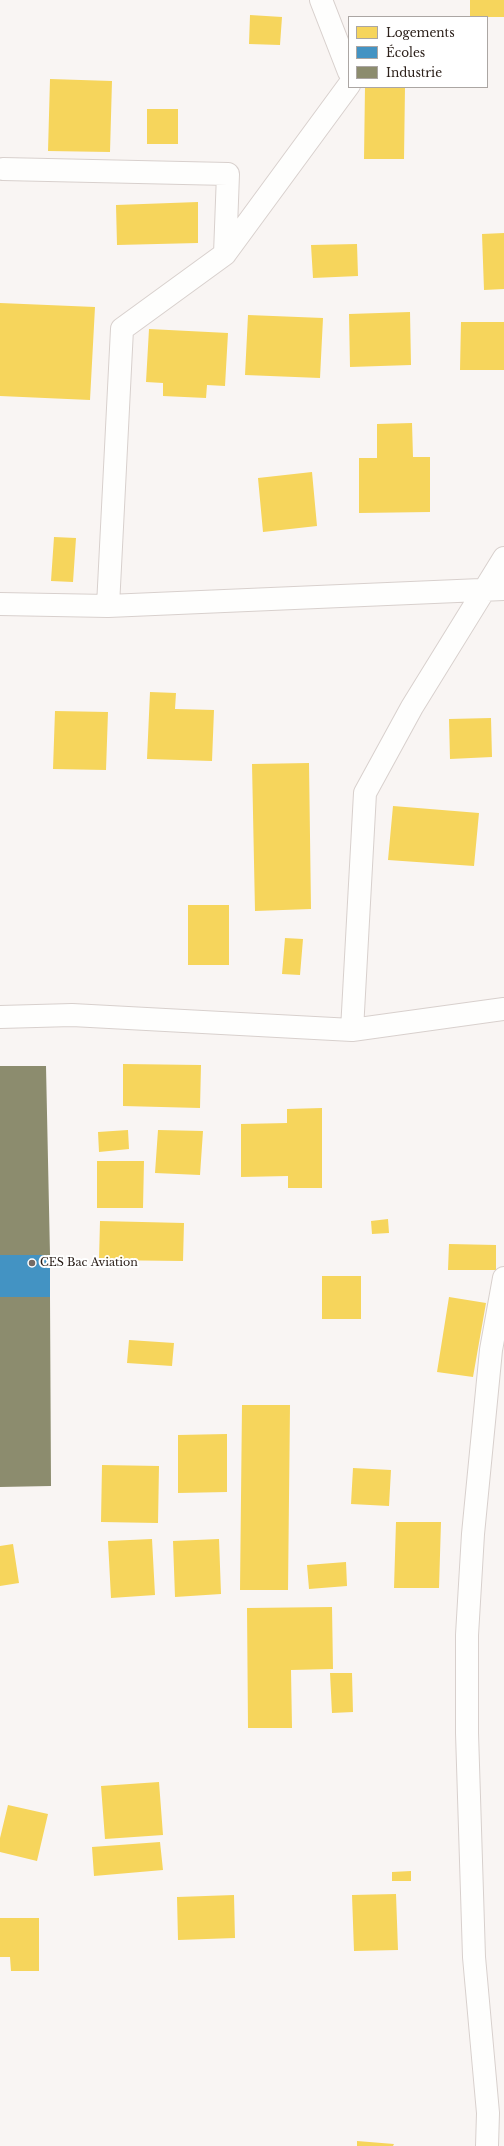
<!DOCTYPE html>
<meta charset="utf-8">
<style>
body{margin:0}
#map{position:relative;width:504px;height:2146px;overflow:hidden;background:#f9f5f3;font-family:"Libre Baskerville",serif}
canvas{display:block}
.legend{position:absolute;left:348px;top:16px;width:140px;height:72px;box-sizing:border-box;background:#fff;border:1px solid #aba6a3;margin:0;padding:5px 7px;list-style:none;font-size:12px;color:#2c201a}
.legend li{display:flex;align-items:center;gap:8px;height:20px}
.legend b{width:20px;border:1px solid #aba6a3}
</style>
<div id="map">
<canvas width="504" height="2146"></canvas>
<ul class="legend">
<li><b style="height:11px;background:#f6d55c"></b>Logements</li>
<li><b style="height:11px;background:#4393c3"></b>Écoles</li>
<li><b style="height:11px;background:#8c8c6e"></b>Industrie</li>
</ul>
</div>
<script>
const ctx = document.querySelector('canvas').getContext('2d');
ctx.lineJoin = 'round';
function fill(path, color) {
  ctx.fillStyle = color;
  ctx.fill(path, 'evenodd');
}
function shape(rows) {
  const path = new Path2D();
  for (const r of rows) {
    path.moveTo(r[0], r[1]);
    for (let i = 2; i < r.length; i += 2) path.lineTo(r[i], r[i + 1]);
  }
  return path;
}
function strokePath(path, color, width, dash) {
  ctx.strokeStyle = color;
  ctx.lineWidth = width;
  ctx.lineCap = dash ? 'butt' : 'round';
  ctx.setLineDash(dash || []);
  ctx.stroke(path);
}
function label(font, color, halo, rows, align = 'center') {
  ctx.font = font + ' "Libre Baskerville",serif';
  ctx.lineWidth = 4;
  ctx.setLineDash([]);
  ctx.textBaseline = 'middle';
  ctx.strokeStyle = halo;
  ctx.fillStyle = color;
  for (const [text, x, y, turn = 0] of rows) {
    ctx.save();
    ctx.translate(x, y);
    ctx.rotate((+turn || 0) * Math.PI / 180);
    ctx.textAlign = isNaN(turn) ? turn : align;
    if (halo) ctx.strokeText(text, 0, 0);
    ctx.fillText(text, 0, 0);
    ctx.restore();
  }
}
fill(shape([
 [470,0,504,0,504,17,470,17],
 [250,15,282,17,280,45,249,44],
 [50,79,112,81,110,152,48,151],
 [365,87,405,87,404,159,364,159],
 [147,109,178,109,178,144,147,144],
 [198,202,198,243,117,245,116,205],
 [504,233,504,289,484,290,482,234],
 [357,244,358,276,313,278,311,245],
 [0,303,95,307,90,400,0,396],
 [410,312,411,365,350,367,349,314],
 [248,315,323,318,320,378,245,375],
 [461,322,504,322,504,370,460,370],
 [149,329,228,333,225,386,207,385,206,398,163,396,163,383,146,382],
 [412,423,413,457,430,457,430,512,359,513,359,458,377,458,377,424],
 [312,472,317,526,263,532,258,478],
 [54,537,76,538,73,582,51,581],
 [150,692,176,693,175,709,214,710,212,761,147,759],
 [55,711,108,712,106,770,53,769],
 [491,718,492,757,450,759,449,719],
 [309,763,311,909,255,911,252,764],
 [393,806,479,813,474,866,388,860],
 [188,905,229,905,229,965,188,965],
 [285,938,303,939,300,975,282,974],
 [123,1064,201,1065,200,1108,123,1106],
 [322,1108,322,1188,288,1188,288,1176,241,1177,241,1124,287,1123,287,1109],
 [128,1130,129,1149,99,1152,98,1132],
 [158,1130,203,1131,200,1175,155,1173],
 [97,1161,144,1161,143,1208,97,1208],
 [388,1219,389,1233,372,1234,371,1221],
 [100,1221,184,1223,183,1261,99,1260],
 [449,1244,496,1245,496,1270,448,1270],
 [322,1276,361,1276,361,1319,322,1319],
 [449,1297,486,1303,473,1377,437,1372],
 [129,1340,174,1343,172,1366,127,1363],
 [242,1405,290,1405,288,1590,240,1590],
 [227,1434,227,1492,178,1493,178,1435],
 [102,1465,159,1466,158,1523,101,1522],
 [353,1468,391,1470,389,1506,351,1504],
 [396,1522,441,1522,439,1588,394,1588],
 [152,1539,155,1595,111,1598,108,1541],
 [219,1539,221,1594,175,1597,173,1541],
 [13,1544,19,1583,0,1586,0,1546],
 [346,1562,347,1586,309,1589,307,1565],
 [332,1607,333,1669,291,1670,292,1728,248,1728,247,1608],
 [330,1673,352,1673,353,1712,332,1713],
 [159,1782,163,1835,105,1839,101,1786],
 [8,1805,48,1814,37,1861,0,1852,0,1838],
 [160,1842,163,1870,94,1876,92,1847],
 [411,1871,411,1881,392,1881,392,1872],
 [396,1894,398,1950,354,1951,352,1895],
 [234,1895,235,1938,178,1940,177,1897],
 [0,1918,39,1918,39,1971,11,1971,10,1957,0,1957],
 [357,2141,394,2144,393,2146,357,2146]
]), '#f6d55c');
fill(shape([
 [0,1255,50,1255,50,1297,0,1297]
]), '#4393c3');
fill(shape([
 [0,1066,46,1066,50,1255,0,1255],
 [0,1297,50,1297,51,1486,0,1487]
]), '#8c8c6e');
const minor = shape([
 [321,0,349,72],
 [3,169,228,174,225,254,122,329,108,606],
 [225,254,349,85],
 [0,604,108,606,504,589],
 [0,1017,72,1015,352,1030,504,1009],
 [352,1030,365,793,412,707,504,558],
 [487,2146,488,2113,474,1957,467,1733,467,1635,473,1534,491,1350,504,1278]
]);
strokePath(minor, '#d8d0cd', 24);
strokePath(minor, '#fefefd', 22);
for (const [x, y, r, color] of [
 [32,1263,4,"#746b66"]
]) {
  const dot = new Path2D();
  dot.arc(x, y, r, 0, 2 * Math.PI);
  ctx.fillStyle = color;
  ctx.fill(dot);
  strokePath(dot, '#fff', 1.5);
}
label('11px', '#2c201a', '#fff', [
 ["CES Bac Aviation",40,1263]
], 'left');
</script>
